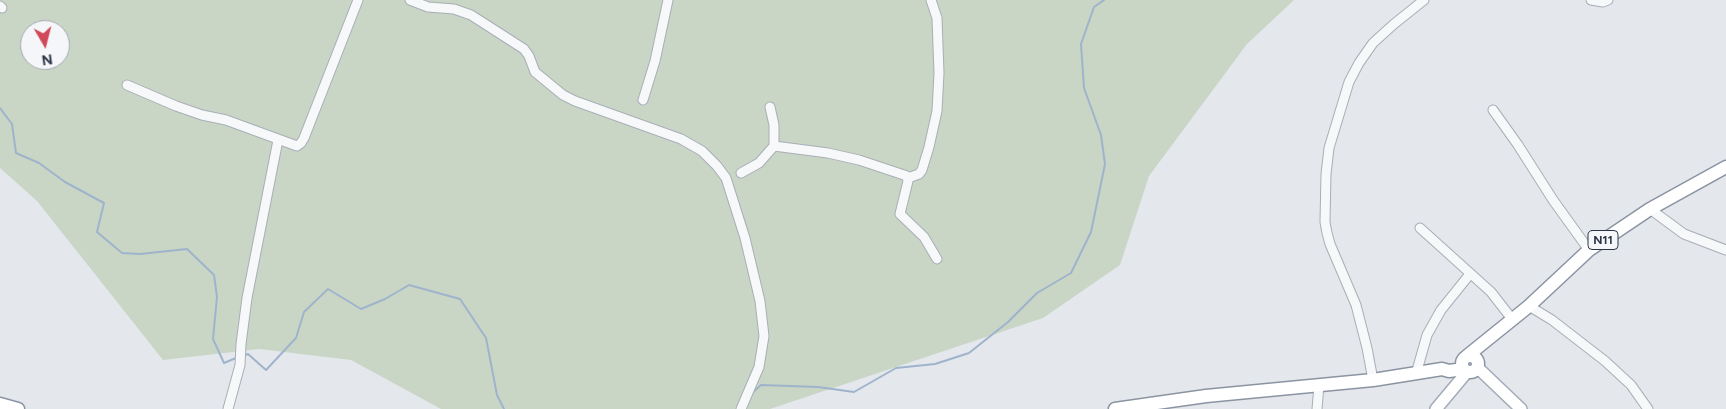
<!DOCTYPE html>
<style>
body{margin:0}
#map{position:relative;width:1726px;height:409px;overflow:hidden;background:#e4e7ec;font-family:Figtree,sans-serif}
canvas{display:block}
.north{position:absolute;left:20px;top:20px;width:50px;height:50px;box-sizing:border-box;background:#f4f6f9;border:1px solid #a4a8b1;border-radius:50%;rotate:172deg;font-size:14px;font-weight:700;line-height:20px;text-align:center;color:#2b3445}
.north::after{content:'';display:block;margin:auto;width:18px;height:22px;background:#d1495b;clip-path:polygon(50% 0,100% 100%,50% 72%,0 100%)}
</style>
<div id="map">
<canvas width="1726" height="409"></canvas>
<div class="north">N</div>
</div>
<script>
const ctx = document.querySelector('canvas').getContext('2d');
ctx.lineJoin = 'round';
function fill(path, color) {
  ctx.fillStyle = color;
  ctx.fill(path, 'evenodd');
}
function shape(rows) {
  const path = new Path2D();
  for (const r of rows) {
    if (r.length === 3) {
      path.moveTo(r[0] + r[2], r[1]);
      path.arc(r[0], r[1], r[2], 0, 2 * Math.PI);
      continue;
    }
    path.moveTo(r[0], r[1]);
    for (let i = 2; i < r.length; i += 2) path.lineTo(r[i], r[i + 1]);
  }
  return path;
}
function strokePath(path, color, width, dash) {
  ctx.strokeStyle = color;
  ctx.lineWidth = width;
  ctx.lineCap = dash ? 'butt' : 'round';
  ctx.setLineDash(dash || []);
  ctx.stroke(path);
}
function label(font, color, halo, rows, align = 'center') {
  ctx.font = font + ' Figtree,sans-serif';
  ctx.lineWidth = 4;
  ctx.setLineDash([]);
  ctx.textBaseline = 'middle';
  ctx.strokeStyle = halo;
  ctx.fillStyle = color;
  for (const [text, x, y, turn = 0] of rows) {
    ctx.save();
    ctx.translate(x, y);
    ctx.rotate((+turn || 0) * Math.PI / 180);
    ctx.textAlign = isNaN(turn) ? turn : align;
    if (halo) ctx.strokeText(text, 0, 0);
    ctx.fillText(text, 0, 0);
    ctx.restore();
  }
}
fill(shape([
 [0,0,1294,0,1247,44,1149,176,1120,265,1043,318,770,409,441,409,351,360,259,349,163,360,37,201,0,168],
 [30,30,60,30,60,60,30,60]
]), '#c9d6c5');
strokePath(shape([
 [0,108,12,124,16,153,39,163,65,182,104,203,97,232,122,253,140,254,187,249,214,275,217,297,213,339,224,363,236,358],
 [243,356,248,354,266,370,296,338,304,312,328,289,361,309,385,299,409,285,460,299,486,338,497,395,504,409],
 [751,394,761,385,818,387,854,392,896,368,935,364,969,353,1008,322,1037,293,1071,273,1091,232,1105,164,1101,135,1084,88,1081,44,1094,7,1104,0]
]), '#9fb4cc', 2);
const minor = shape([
 [410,0,428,7,454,9,471,15,524,49,529,56,535,72,563,95,575,101,681,139,702,151,717,166,726,178,745,238,760,301,764,336,759,367,741,409],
 [1591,0,1603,2,1608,0],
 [0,6,2,8],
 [127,85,176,106,202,115,226,120,297,146,301,143,304,138,358,0],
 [643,100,655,61,668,0],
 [1493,110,1518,145,1553,200,1589,250],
 [774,146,828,153,859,160,907,176,908,181,900,214,924,237,937,259],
 [741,173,759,163,774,146,774,125,770,107],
 [908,178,919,174,922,170,929,147,937,111,939,73,937,18,931,0],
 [1650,209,1684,234,1726,250],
 [1420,228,1491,292,1512,319],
 [1529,306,1552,320,1605,361,1631,385,1648,409],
 [1416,374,1427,335,1441,310,1470,274],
 [1373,380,1367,348,1356,305,1330,244,1327,233,1325,222,1326,174,1329,148,1349,82,1359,63,1373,43,1394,24,1424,0],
 [228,409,240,365,241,344,247,298,278,140],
 [1317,409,1319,385]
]);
const major = shape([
 [1478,368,1521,409],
 [1436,409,1467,372]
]);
const highway = shape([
 [1470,364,8],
 [1467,356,1529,306,1589,250,1650,209,1726,167],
 [0,404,18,409],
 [1115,409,1206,396,1373,380,1442,369,1449,371,1464,369]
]);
strokePath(minor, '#a9aeb7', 11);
strokePath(major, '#a3abb8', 14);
strokePath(highway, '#8b94a3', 15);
strokePath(minor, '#f7f8fa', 9);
strokePath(major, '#fff', 11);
strokePath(highway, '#fff', 12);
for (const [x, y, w] of [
 [1603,240,30]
]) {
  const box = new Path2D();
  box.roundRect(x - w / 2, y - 9.5, w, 19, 4);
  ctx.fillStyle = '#f4f6f9';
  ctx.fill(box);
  strokePath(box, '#2b3445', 1);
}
label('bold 12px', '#2b3445', null, [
 ["N11",1603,240]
]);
</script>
